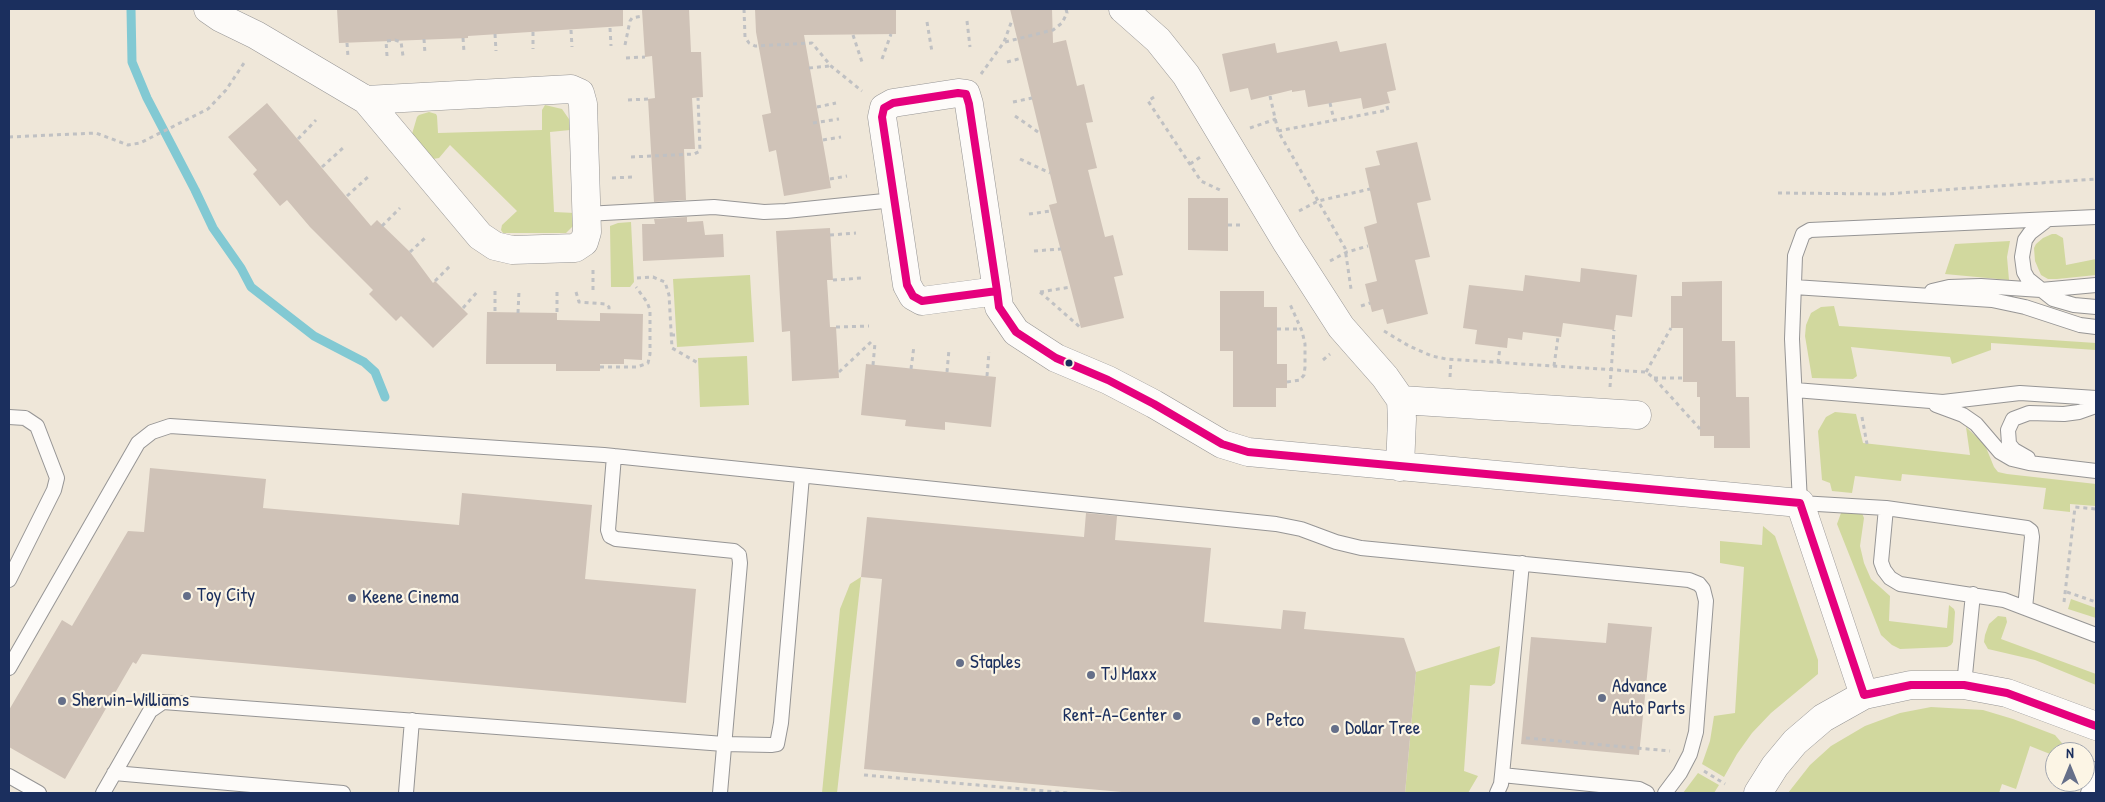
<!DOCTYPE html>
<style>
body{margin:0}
#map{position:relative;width:2105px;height:802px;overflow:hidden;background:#efe7d9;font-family:"Patrick Hand",sans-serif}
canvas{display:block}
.frame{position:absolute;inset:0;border:10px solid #1b2f5e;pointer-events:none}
.north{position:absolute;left:2045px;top:742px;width:50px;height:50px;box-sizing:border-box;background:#fcf5e5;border:1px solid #a2a6af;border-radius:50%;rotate:0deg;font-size:14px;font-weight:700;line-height:20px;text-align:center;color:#1b2f5e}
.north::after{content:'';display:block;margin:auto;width:18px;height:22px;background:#656f89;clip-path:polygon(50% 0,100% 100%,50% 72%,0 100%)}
</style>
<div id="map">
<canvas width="2105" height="802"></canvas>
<div class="frame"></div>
<div class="north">N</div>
</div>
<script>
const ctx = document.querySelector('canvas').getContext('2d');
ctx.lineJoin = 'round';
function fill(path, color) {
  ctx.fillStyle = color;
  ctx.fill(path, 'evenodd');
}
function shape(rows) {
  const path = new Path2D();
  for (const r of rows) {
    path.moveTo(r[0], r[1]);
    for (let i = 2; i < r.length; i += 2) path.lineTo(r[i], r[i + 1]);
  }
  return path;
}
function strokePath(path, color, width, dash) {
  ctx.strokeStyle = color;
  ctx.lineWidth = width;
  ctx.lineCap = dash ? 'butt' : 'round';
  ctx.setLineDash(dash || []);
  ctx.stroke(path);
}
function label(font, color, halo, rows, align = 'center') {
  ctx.font = font + ' "Patrick Hand",sans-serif';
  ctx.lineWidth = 4.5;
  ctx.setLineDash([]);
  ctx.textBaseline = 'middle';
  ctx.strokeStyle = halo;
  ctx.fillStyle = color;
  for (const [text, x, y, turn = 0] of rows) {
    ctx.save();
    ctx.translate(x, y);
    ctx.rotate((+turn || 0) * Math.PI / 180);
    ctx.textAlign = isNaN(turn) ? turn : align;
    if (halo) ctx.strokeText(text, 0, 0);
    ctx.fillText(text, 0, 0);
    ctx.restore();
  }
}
fill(shape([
 [545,105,562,109,571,122,570,130,550,132,554,212,575,213,576,223,566,233,503,233,501,230,502,225,517,211,450,145,439,158,433,159,412,134,417,117,419,115,429,112,436,114,437,116,438,133,542,130,542,110],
 [631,222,634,282,630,287,611,287,610,226,618,223],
 [2052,234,2056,234,2063,238,2066,265,2096,259,2096,275,2057,279,2048,279,2041,275,2035,261,2034,248,2036,244,2043,238],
 [2010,241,2007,257,2009,280,1945,274,1955,244],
 [750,275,754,342,677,347,673,279],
 [1834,306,1839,326,2096,343,2096,350,1991,343,1991,350,1952,364,1950,357,1851,347,1857,376,1853,379,1812,378,1805,336,1806,325,1811,313,1821,307],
 [747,356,749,405,700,407,698,358],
 [1835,412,1856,414,1863,443,1970,455,1966,427,1985,445,1994,467,1998,472,2007,474,2096,484,2096,506,2070,504,2070,512,2043,509,2046,488,1902,474,1901,481,1855,476,1852,493,1832,491,1830,483,1822,480,1818,431,1826,417],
 [1849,511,1862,513,1864,518,1860,546,1864,563,1871,579,1890,596,1889,621,1947,628,1949,605,1954,609,1955,612,1953,642,1951,645,1947,647,1900,649,1892,645,1881,635,1837,524,1841,513],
 [1763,526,1775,536,1818,660,1818,674,1771,713,1752,733,1737,754,1724,777,1702,764,1710,741,1714,716,1735,713,1744,567,1720,563,1720,541,1762,545],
 [861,577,837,793,822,793,840,609,850,584],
 [2071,599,2096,608,2096,618,2068,609],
 [1998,616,2006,617,2007,622,2001,639,2096,674,2096,685,2035,660,1988,649,1984,642,1985,635,1989,624],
 [1500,646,1495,683,1491,686,1470,685,1464,771,1478,776,1468,793,1405,793,1416,672],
 [1931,707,1983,710,2013,719,2055,735,2067,749,2073,752,2055,752,2055,756,2030,746,2016,789,2002,784,1999,793,1788,793,1810,765,1831,746,1865,726,1900,713],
 [1698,773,1719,785,1714,793,1683,793]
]), '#d1d89e');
strokePath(shape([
 [131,9,132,62,147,98,195,190,213,228,241,268,251,287,314,336,364,362,375,372,385,397]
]), '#82c9d3', 9);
fill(shape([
 [337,9,623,9,623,26,468,36,468,38,339,43],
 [689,9,691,52,701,52,703,97,692,98,695,149,684,149,686,200,654,202,648,99,655,98,652,56,645,57,642,10],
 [755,9,896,9,896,34,804,35,831,188,784,196,776,150,769,152,762,115,771,113,756,32],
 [1010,9,1052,9,1053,43,1066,40,1077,86,1084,84,1093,122,1086,123,1097,168,1088,170,1105,237,1113,235,1123,275,1114,277,1124,318,1081,328,1049,205,1057,203],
 [1337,41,1340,52,1386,43,1396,90,1387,92,1390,103,1363,109,1361,98,1308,107,1305,90,1292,92,1292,90,1251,100,1248,88,1230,92,1222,54,1275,43,1277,53],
 [267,103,371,226,377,220,410,252,433,283,435,281,468,314,433,348,401,316,396,321,369,294,373,290,310,227,287,200,280,206,253,174,257,170,228,137],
 [1417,142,1431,200,1417,203,1430,257,1415,260,1428,314,1387,324,1383,309,1372,312,1365,284,1377,281,1364,227,1377,223,1365,168,1380,165,1376,151],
 [1188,198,1228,198,1228,251,1188,250],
 [687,217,687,222,703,221,705,235,723,234,724,257,643,261,642,224,655,224,654,219],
 [830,228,833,280,827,280,830,327,836,327,839,378,792,381,790,331,782,332,776,231],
 [1581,268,1637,275,1632,317,1616,315,1614,330,1563,323,1561,337,1523,332,1522,340,1508,338,1507,348,1475,344,1477,330,1463,328,1469,285,1523,291,1525,275,1580,282],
 [1722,281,1722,341,1735,341,1736,397,1749,397,1750,448,1714,448,1714,436,1700,436,1700,397,1697,397,1697,382,1683,382,1683,328,1671,328,1671,296,1682,296,1682,282],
 [1220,291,1264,291,1264,307,1277,307,1277,364,1287,364,1287,388,1276,388,1276,407,1233,407,1233,351,1220,351],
 [487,312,557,313,557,320,600,321,600,313,643,314,642,360,624,359,624,364,600,364,600,371,556,371,556,364,486,364],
 [866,364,996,377,991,427,945,422,945,430,905,426,906,420,861,415],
 [150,468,266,479,263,508,459,525,462,493,592,505,585,579,696,589,686,703,142,654,136,664,133,662,65,779,9,747,9,710,62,620,72,626,128,531,144,532],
 [1086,513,1117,516,1115,540,1211,548,1204,622,1281,629,1283,610,1306,612,1304,629,1404,638,1416,672,1405,793,1133,793,864,769,882,579,861,577,867,517,1084,537],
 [1608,623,1652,627,1639,755,1521,744,1531,637,1606,643]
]), '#cfc2b7');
const lane = shape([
 [586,214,714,207,764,212,786,211,894,200],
 [2047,220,2030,233,2025,240,2022,257,2024,272,2028,279,2053,299,2074,305,2096,307],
 [1794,287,1992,300,2025,307,2080,325,2096,327],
 [1932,291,1949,287,1981,286,2041,290,2096,285],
 [1795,390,1943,402,2020,393,2096,398],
 [1936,405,1963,415,1976,424,2000,452,2012,459,2029,463,2096,471],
 [9,417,25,418,37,426,57,478,54,490,9,580],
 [614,456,608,530,610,536,616,539,734,551,739,555,740,563,720,793],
 [2028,458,2014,450,2009,444,2008,430,2013,419,2029,413,2064,414,2079,412,2096,406],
 [1886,508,1881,562,1884,570,1890,578,1900,584,2004,600,2096,635],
 [2025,608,2032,537,2031,531,2027,528,1886,508,1800,503,1792,339,1795,256,1803,234,1810,230,2096,217],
 [9,668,138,443,152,432,170,426,604,455,1276,524,1301,529,1336,542,1361,548,1689,580,1699,584,1703,589,1706,601,1696,732,1690,754,1680,773,1665,793],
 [1964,685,1973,594],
 [114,773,343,793],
 [1502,775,1639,789,1647,793],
 [9,776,39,793],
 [103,793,150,711,163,702,724,744,771,745,777,744,781,723,802,476],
 [406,793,412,720],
 [1497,793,1501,784,1502,775,1522,563],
 [2088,793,2096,769]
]);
const street = shape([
 [208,9,221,18,256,35,366,100],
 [1123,9,1158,40,1186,75,1287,243,1341,327,1385,377,1401,400,1637,415],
 [571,89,580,93,583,104,587,232,584,242,575,248,512,250,495,246,480,236,366,100,571,89],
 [997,291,922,301,913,296,907,285,882,117,884,108,893,103,958,93,966,94,969,104,997,291,999,307,1016,332,1056,358,1108,380,1154,404,1222,444,1248,452,1800,503,1864,695],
 [1400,467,1402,419,1401,400],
 [1758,793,1775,766,1795,742,1823,718,1864,695,1911,685,1964,685,2007,693,2096,726]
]);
strokePath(lane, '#969595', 16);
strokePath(street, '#969595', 29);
strokePath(shape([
 [744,9,745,37,749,43,755,46,812,43,831,66,862,91],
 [967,21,970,47],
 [927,22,932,52],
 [610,28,611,46],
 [571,30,572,47],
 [533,32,533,49],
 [495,34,496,51],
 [853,35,862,62],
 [463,38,464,52],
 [424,39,425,54],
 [1005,42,1053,30,1062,23,1067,13,1066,9],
 [347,43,348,57],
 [625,45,630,21,632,18,643,16],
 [387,56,386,41,395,40,401,42,403,56],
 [626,58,645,57],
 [882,59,891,34],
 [1007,62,1022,58],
 [809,68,830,66],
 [981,74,1004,42,1012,20],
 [1270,96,1278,131,1345,248,1351,289],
 [1154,97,1148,101,1201,181,1222,191],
 [628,100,648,99],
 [1013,102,1032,98],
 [1330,103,1334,120],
 [817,107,836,103],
 [1015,116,1041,134],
 [813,123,839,119],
 [1250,128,1276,119],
 [1278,131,1388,110,1386,103],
 [9,137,96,133,128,145,140,143,208,109,226,90,246,60],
 [298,139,316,120],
 [823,140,841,137],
 [631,157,694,154,700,151,698,98],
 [1020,159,1050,173],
 [1190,164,1202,156],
 [322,167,343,148],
 [612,178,632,177],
 [830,179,847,176],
 [1778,193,1886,194,2096,179],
 [347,196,369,176],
 [1299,211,1318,201,1370,189],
 [1029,214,1051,211],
 [1228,225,1242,225],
 [382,226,400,208],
 [830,235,856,233],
 [1034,251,1061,249],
 [410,252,426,237],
 [1330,261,1347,252,1368,246],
 [593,270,593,292],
 [637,278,653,277,665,282,669,295,672,348,698,363],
 [833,280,862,278],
 [435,281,452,264],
 [495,291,495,313],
 [557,292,557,313],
 [576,292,579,302,606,304,609,307,609,313],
 [1040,292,1081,328],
 [1040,292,1071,287],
 [1361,306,1370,303],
 [463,308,478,291],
 [518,313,519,291],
 [836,327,869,326],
 [1277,329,1301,329],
 [1384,331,1409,346,1432,356,1446,359,1646,372,1654,378,1700,429],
 [671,335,676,335],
 [1323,360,1330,354],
 [1498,363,1500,347],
 [873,365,875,343],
 [1554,366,1558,337],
 [600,367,637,367,648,363,650,354,650,310,647,302,636,287],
 [911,369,914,346],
 [839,372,871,342],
 [947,372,949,349],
 [1646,372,1671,328],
 [987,376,989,352],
 [1450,377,1451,360],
 [1654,378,1683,378],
 [1287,382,1300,380,1304,375,1305,367,1305,344,1302,331,1289,302],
 [1610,387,1614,330],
 [1862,417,1867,444],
 [2067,592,2096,602],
 [2064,602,2075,507,2096,509],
 [1526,738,1670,751],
 [1704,771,1725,784],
 [864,775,1068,793]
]), '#c0c1c3', 3, [4, 4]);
strokePath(lane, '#fdfbf9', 14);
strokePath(street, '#fdfbf9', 28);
strokePath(shape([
 [958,93,966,94,969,104,997,291,922,301,913,296,907,285,882,117,884,108,893,103,958,93],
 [997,291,999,307,1016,332,1056,358,1108,380,1154,404,1222,444,1248,452,1800,503,1864,695,1911,685,1964,685,2007,693,2096,726]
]), '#e5007d', 8);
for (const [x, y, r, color] of [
 [1069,363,4.5,"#1b2f5e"],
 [187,596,5,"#656f89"],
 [352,598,5,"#656f89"],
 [960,663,5,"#656f89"],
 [1091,675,5,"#656f89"],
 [1602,698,5,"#656f89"],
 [62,701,5,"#656f89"],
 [1177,716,5,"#656f89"],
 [1256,721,5,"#656f89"],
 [1335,729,5,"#656f89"]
]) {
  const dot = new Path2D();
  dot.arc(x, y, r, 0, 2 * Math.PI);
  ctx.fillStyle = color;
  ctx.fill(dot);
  strokePath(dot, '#fcf5e5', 2);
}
label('19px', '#1b2f5e', '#fcf5e5', [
 ["Toy City",197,596],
 ["Keene Cinema",362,598],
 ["Staples",970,663],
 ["TJ Maxx",1101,675],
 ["Advance",1612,687],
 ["Auto Parts",1612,709],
 ["Sherwin-Williams",72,701],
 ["Rent-A-Center",1167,716,"right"],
 ["Petco",1266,721],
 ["Dollar Tree",1345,729]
], 'left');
</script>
